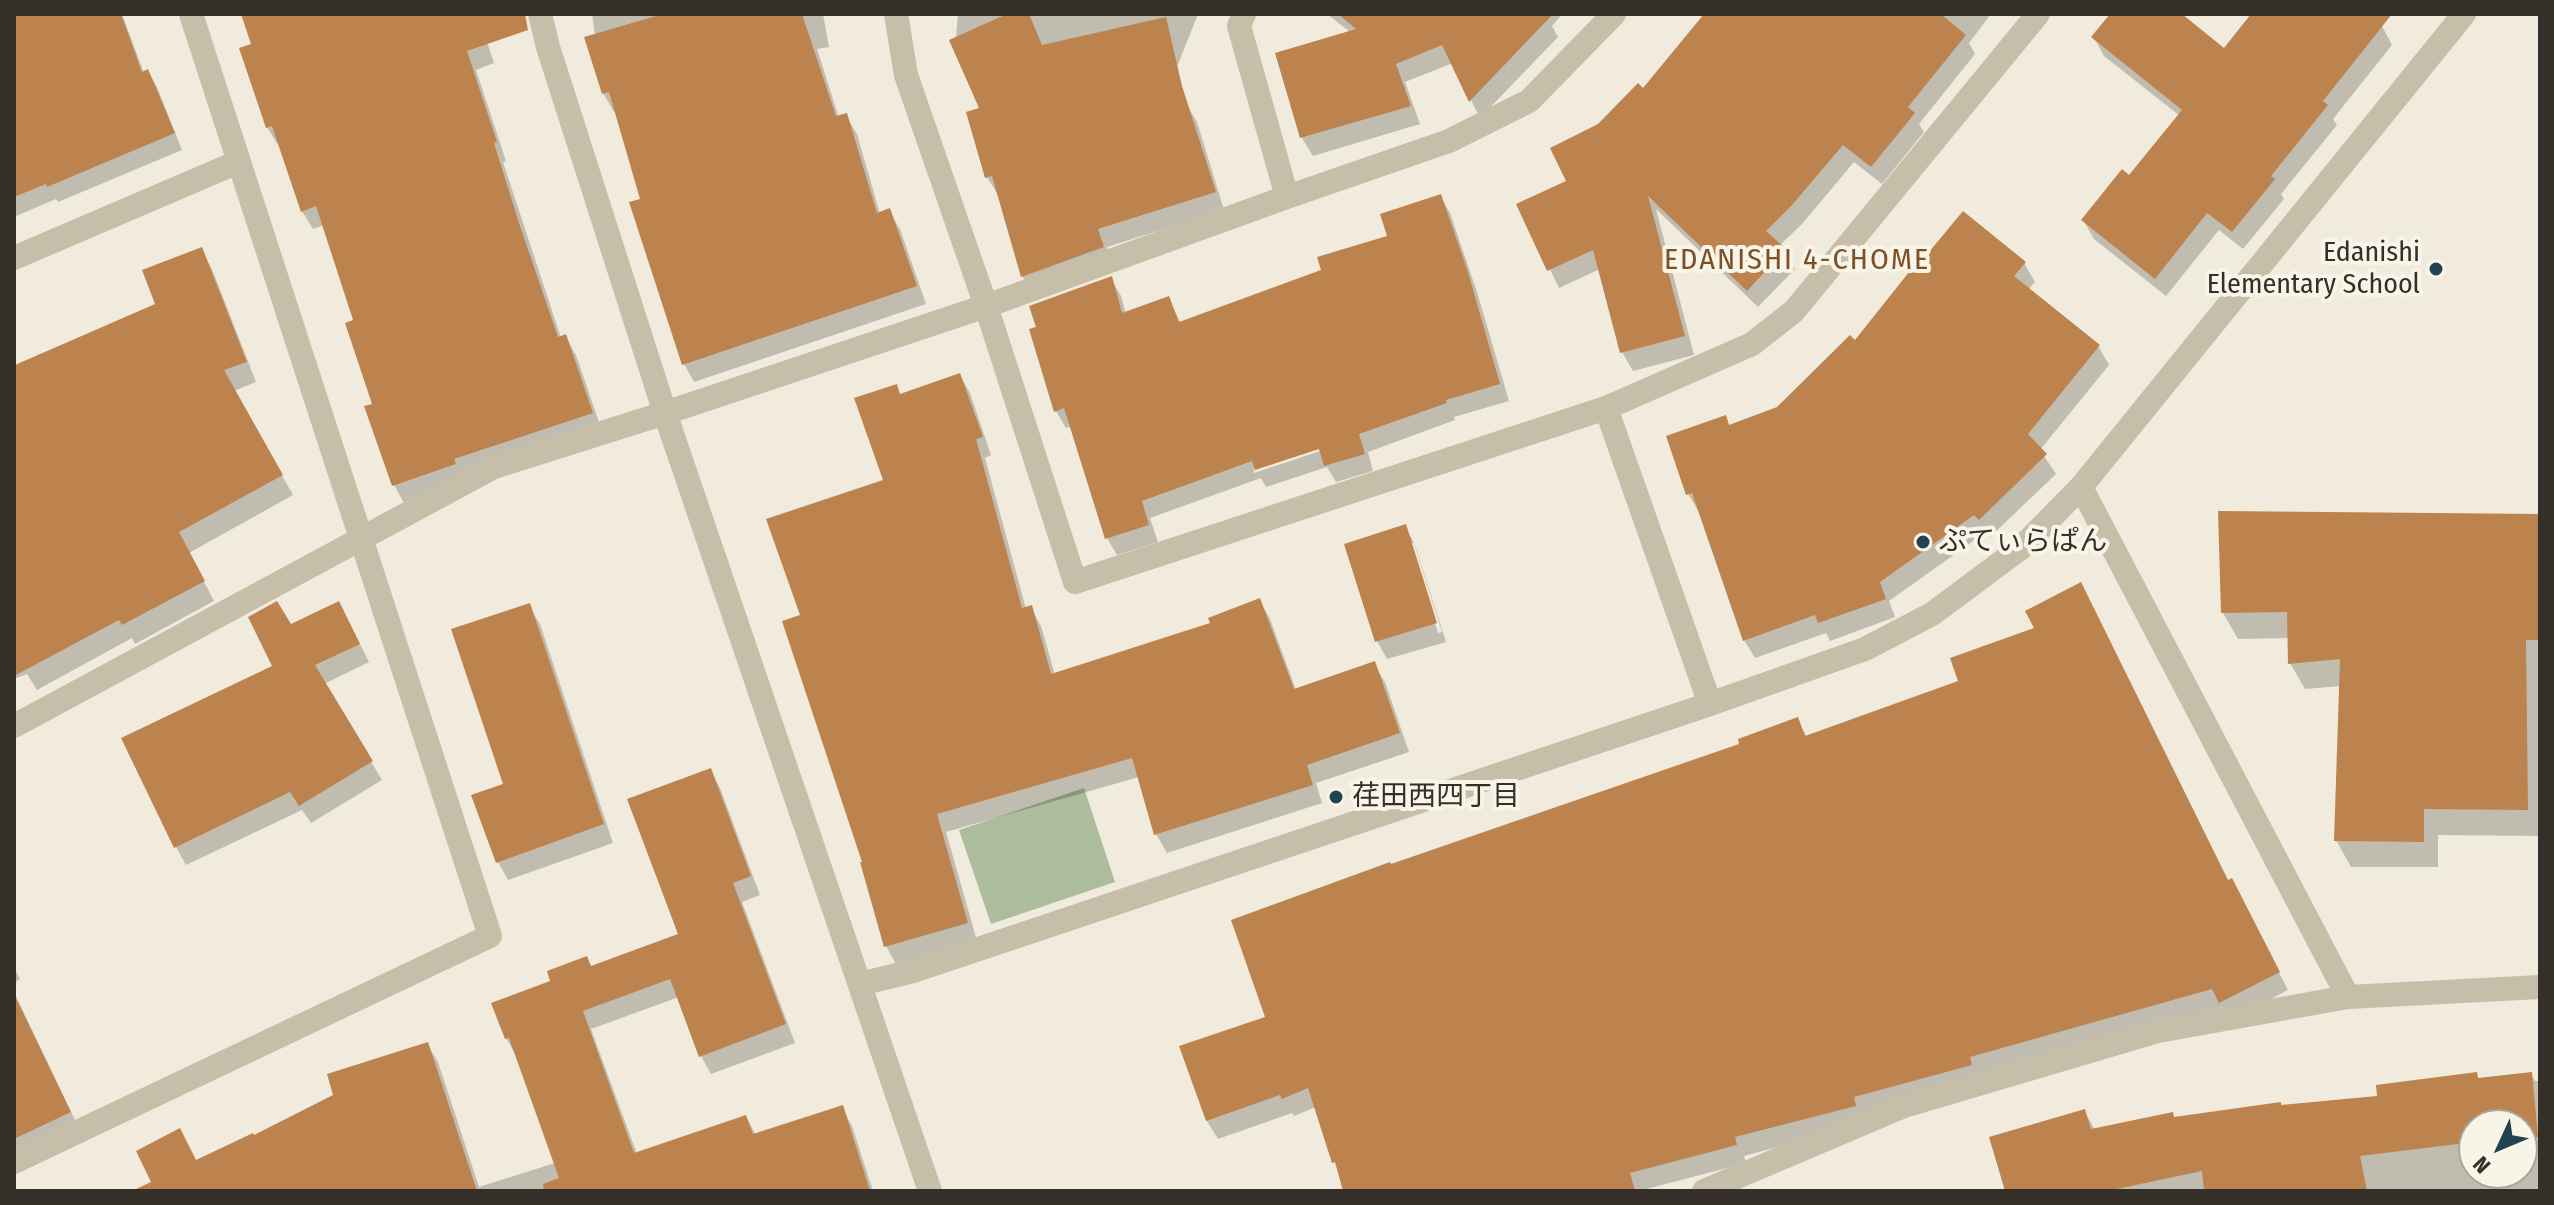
<!DOCTYPE html>
<meta charset="utf-8">
<style>
body{margin:0}
#map{position:relative;width:2554px;height:1205px;overflow:hidden;background:#f0ebdc;font-family:"Fira Sans Condensed",sans-serif}
canvas{display:block}
.frame{position:absolute;inset:0;border:16px solid #342f28;pointer-events:none}
.north{position:absolute;left:2458px;top:1109px;width:80px;height:80px;box-sizing:border-box;background:#f8f4e8;border:2px solid #aaa59b;border-radius:50%;rotate:226deg;font-size:22px;font-weight:700;line-height:32px;text-align:center;color:#342f28}
.north::after{content:'';display:block;margin:auto;width:28px;height:36px;background:#214352;clip-path:polygon(50% 0,100% 100%,50% 72%,0 100%)}
</style>
<div id="map">
<canvas width="2554" height="1205"></canvas>
<div class="frame"></div>
<div class="north">N</div>
</div>
<script>
const ctx = document.querySelector('canvas').getContext('2d');
ctx.lineJoin = 'round';
function fill(path, color) {
  ctx.fillStyle = color;
  ctx.fill(path, 'evenodd');
}
function shape(rows) {
  const path = new Path2D();
  for (const r of rows) {
    path.moveTo(r[0], r[1]);
    for (let i = 2; i < r.length; i += 2) path.lineTo(r[i], r[i + 1]);
  }
  return path;
}
function strokePath(path, color, width, dash) {
  ctx.strokeStyle = color;
  ctx.lineWidth = width;
  ctx.lineCap = dash ? 'butt' : 'round';
  ctx.setLineDash(dash || []);
  ctx.stroke(path);
}
function label(font, color, halo, rows, align = 'center') {
  ctx.font = font + ' "Fira Sans Condensed","Noto Sans JP",sans-serif';
  ctx.lineWidth = 8;
  ctx.setLineDash([]);
  ctx.textBaseline = 'middle';
  ctx.strokeStyle = halo;
  ctx.fillStyle = color;
  for (const [text, x, y, turn = 0] of rows) {
    ctx.save();
    ctx.translate(x, y);
    ctx.rotate((+turn || 0) * Math.PI / 180);
    ctx.textAlign = isNaN(turn) ? turn : align;
    if (halo) ctx.strokeText(text, 0, 0);
    ctx.fillText(text, 0, 0);
    ctx.restore();
  }
}
fill(shape([
 [1084,788,1115,882,991,924,959,830]
]), '#abbd9d');
fill(shape([
 [14,14,122,14,144,73,148,71,157,87,182,150,58,202,56,199,14,217],
 [243,14,478,14,494,63,476,70,506,161,503,162,561,338,565,336,576,355,602,431,404,503,394,485,356,321,324,225,313,229,302,211,280,145,278,145,267,127,254,45],
 [592,14,823,14,829,47,817,49,839,118,846,116,857,134,880,214,889,211,900,229,926,304,694,382,684,364,642,200,616,111,614,112,603,93],
 [958,14,1198,14,1139,163,1187,105,1197,122,1224,210,1107,247,1113,266,1033,295,1023,277,999,195,998,195,987,177,982,110,955,48],
 [1327,14,1562,14,1552,26,1558,37,1480,118,1453,63,1405,82,1420,124,1313,156,1302,138,1277,54,1350,32],
 [1706,14,1991,14,1969,43,1975,54,1919,124,1924,132,1882,184,1854,162,1802,224,1779,246,1795,269,1758,307,1656,209,1694,355,1633,371,1622,352,1600,269,1559,288,1519,205,1569,182,1599,126,1643,90],
 [2112,14,2179,14,2224,51,2253,14,2366,14,2382,26,2392,45,2333,119,2337,125,2281,194,2284,199,2243,249,2219,230,2166,296,2094,239,2083,220,2129,178,2180,116,2104,56,2094,38],
 [1440,196,1450,213,1477,292,1509,401,1454,417,1455,420,1368,452,1373,471,1336,482,1327,467,1266,487,1261,478,1150,518,1158,542,1117,555,1107,538,1072,426,1066,428,1056,411,1111,279,1121,296,1126,314,1168,298,1181,324,1323,271,1390,237],
 [1328,444,1329,448,1254,473,1254,468],
 [201,249,212,269,256,382,234,391,293,495,189,553,214,601,135,644,132,638,37,690,27,674,14,679,14,368,157,305],
 [2024,263,2035,282,2028,290,2098,346,2109,365,2040,450,2056,474,1990,537,1986,532,1889,601,1895,617,1830,641,1826,633,1755,658,1744,640,1699,512,1688,494,1725,418,1730,427,1778,409,1856,343],
 [960,375,970,393,991,455,985,458,1026,609,1031,608,1041,626,1055,675,1212,624,1259,600,1270,619,1296,690,1374,664,1385,682,1409,752,1316,783,1322,803,1167,853,1156,834,1139,777,946,832,977,941,896,964,886,946,802,617,885,481,896,386,901,396],
 [2540,516,2540,836,2438,835,2438,867,2351,867,2336,840,2341,686,2305,689,2290,663,2289,638,2238,639,2223,613],
 [1405,526,1415,545,1446,642,1387,659,1377,641],
 [1410,543,1414,543,1442,632,1438,633],
 [529,606,540,624,613,843,508,880,498,862,505,785],
 [349,622,369,662,324,684,382,780,311,823,302,810,186,865,176,847,275,667,290,627],
 [1797,720,1808,738,2229,882,2241,899,2288,990,2231,1020,2223,1007,2086,1044,1865,1124,1744,1156,1746,1163,1639,1191,1345,1191,1316,1107,1294,1116,1292,1113,1218,1139,1207,1121,1182,1047,1268,1019,1742,745],
 [710,770,720,788,760,895,742,902,795,1043,711,1074,701,1056,679,997,591,1029,637,1154,746,1117,756,1135,842,1107,852,1126,873,1191,157,1191,196,1163,336,1096,427,1044,438,1062,479,1187,555,1163,517,1057,506,1038,592,968,681,936],
 [14,967,20,979,14,983],
 [14,992,85,1141,14,1175],
 [2476,1074,2479,1080,2531,1074,2535,1081,2540,1081,2540,1191,2007,1191,2084,1111,2095,1130,2282,1107,2379,1097],
 [2474,1125,2522,1125,2522,1173,2474,1173]
]), '#0003');
fill(shape([
 [14,14,121,14,142,72,148,69,175,133,47,187,46,184,14,197],
 [241,14,525,14,528,30,467,51,497,142,494,143,520,226,558,337,566,334,593,413,454,459,456,464,392,486,364,406,372,404,345,323,353,320,316,206,301,212,272,126,266,128,239,48,251,44],
 [663,14,802,14,836,116,847,113,877,213,890,208,917,286,682,365,629,202,640,199,609,92,602,94,584,37],
 [1007,14,1029,14,1042,45,1166,17,1182,86,1216,192,1098,229,1104,247,1021,277,992,176,985,178,966,112,979,108,949,40],
 [1338,14,1553,14,1469,102,1442,45,1396,64,1411,106,1300,138,1275,53,1356,29],
 [1704,14,1941,14,1966,35,1908,107,1915,113,1871,167,1843,145,1792,205,1766,231,1786,249,1747,291,1648,196,1685,336,1620,353,1593,250,1547,271,1516,204,1566,181,1550,148,1598,124,1638,83,1643,88],
 [2110,14,2182,14,2224,48,2251,14,2392,14,2323,101,2328,105,2271,176,2275,179,2232,232,2207,213,2155,279,2081,220,2122,169,2129,175,2182,110,2091,37],
 [1441,194,1468,272,1500,384,1446,400,1447,403,1359,434,1365,454,1324,466,1319,449,1255,470,1252,461,1142,501,1149,525,1105,539,1064,408,1054,412,1029,329,1036,327,1029,306,1112,276,1122,313,1169,296,1179,322,1321,270,1317,257,1387,236,1380,214],
 [1963,211,2026,262,2014,276,2100,345,2028,434,2047,454,1979,520,1974,515,1880,582,1886,599,1818,623,1815,615,1743,641,1692,493,1686,495,1666,436,1726,415,1729,425,1777,407,1850,335,1855,340,1917,262,1919,264],
 [202,247,247,362,224,370,283,475,179,532,205,581,122,625,119,620,14,676,15,365,155,304,142,270],
 [960,373,983,437,976,439,1022,608,1032,605,1051,674,1210,623,1208,618,1260,598,1294,689,1375,661,1400,733,1307,765,1313,785,1154,835,1132,758,937,814,968,923,884,947,860,862,862,862,782,621,800,615,766,519,883,480,854,398,897,384,900,394],
 [2218,511,2540,514,2540,640,2526,640,2528,810,2424,809,2424,842,2334,841,2340,659,2288,664,2287,612,2221,613],
 [1406,524,1437,623,1375,642,1344,544],
 [2081,582,2228,880,2232,878,2280,972,2219,1003,2212,989,1970,1057,1972,1065,1854,1097,1856,1106,1735,1137,1737,1145,1630,1173,1635,1191,1343,1191,1335,1162,1332,1163,1308,1088,1282,1099,1280,1095,1206,1121,1179,1046,1265,1017,1231,920,1390,862,1391,864,1739,744,1738,739,1798,717,1805,736,1958,681,1950,658,2034,628,2025,611],
 [277,601,291,624,339,601,360,644,315,665,373,761,299,806,290,792,174,848,121,738,272,666,248,617],
 [530,603,604,824,496,863,471,795,503,784,451,629],
 [711,768,751,876,733,883,786,1024,699,1057,670,979,583,1011,634,1153,746,1115,753,1134,843,1105,870,1191,544,1191,543,1184,559,1178,509,1038,505,1039,491,1003,550,981,547,971,587,956,591,966,678,934,627,799],
 [14,994,71,1112,14,1139],
 [428,1042,477,1191,132,1191,151,1182,136,1151,180,1128,196,1160,253,1133,254,1135,333,1095,327,1074],
 [2477,1072,2478,1078,2532,1072,2538,1137,2522,1138,2522,1125,2474,1125,2474,1142,2360,1156,2367,1191,2204,1191,2202,1171,2107,1191,2005,1191,1989,1137,2085,1109,2091,1129,2173,1112,2174,1117,2281,1102,2281,1105,2377,1096,2376,1085]
]), '#bc834e');
strokePath(shape([
 [540,14,548,47,665,413,930,1191],
 [896,14,906,75,986,306,1075,582,1606,408,1752,344,1794,311,2038,14],
 [1244,14,1239,26,1287,197],
 [14,258,238,162],
 [1606,408,1710,704],
 [2081,487,2348,997],
 [14,726,494,467,665,413,986,306,1287,197,1449,141,1529,101,1614,14],
 [860,984,913,971,1710,704,1865,649,1932,614,2022,547,2081,487,2464,14],
 [14,1162,490,936,191,14],
 [1704,1191,1904,1106,2158,1031,2348,997,2540,987]
]), '#c7bea9', 24);
for (const [x, y, r, color] of [
 [2436,269,8,"#214352"],
 [1923,542,8,"#214352"],
 [1336,797,8,"#214352"]
]) {
  const dot = new Path2D();
  dot.arc(x, y, r, 0, 2 * Math.PI);
  ctx.fillStyle = color;
  ctx.fill(dot);
  strokePath(dot, '#f8f4e8', 3);
}
label('28px', '#342f28', '#f8f4e8', [
 ["Edanishi",2420,253,"right"],
 ["Elementary School",2420,285,"right"],
 ["ぷてぃらぱん",1939,542],
 ["荏田西四丁目",1352,797]
], 'left');
ctx.letterSpacing = '2px';
label('30px', '#7d5128', '#f8f4e8', [
 ["EDANISHI 4-CHOME",1797,261]
]);
ctx.letterSpacing = '0px';
</script>
